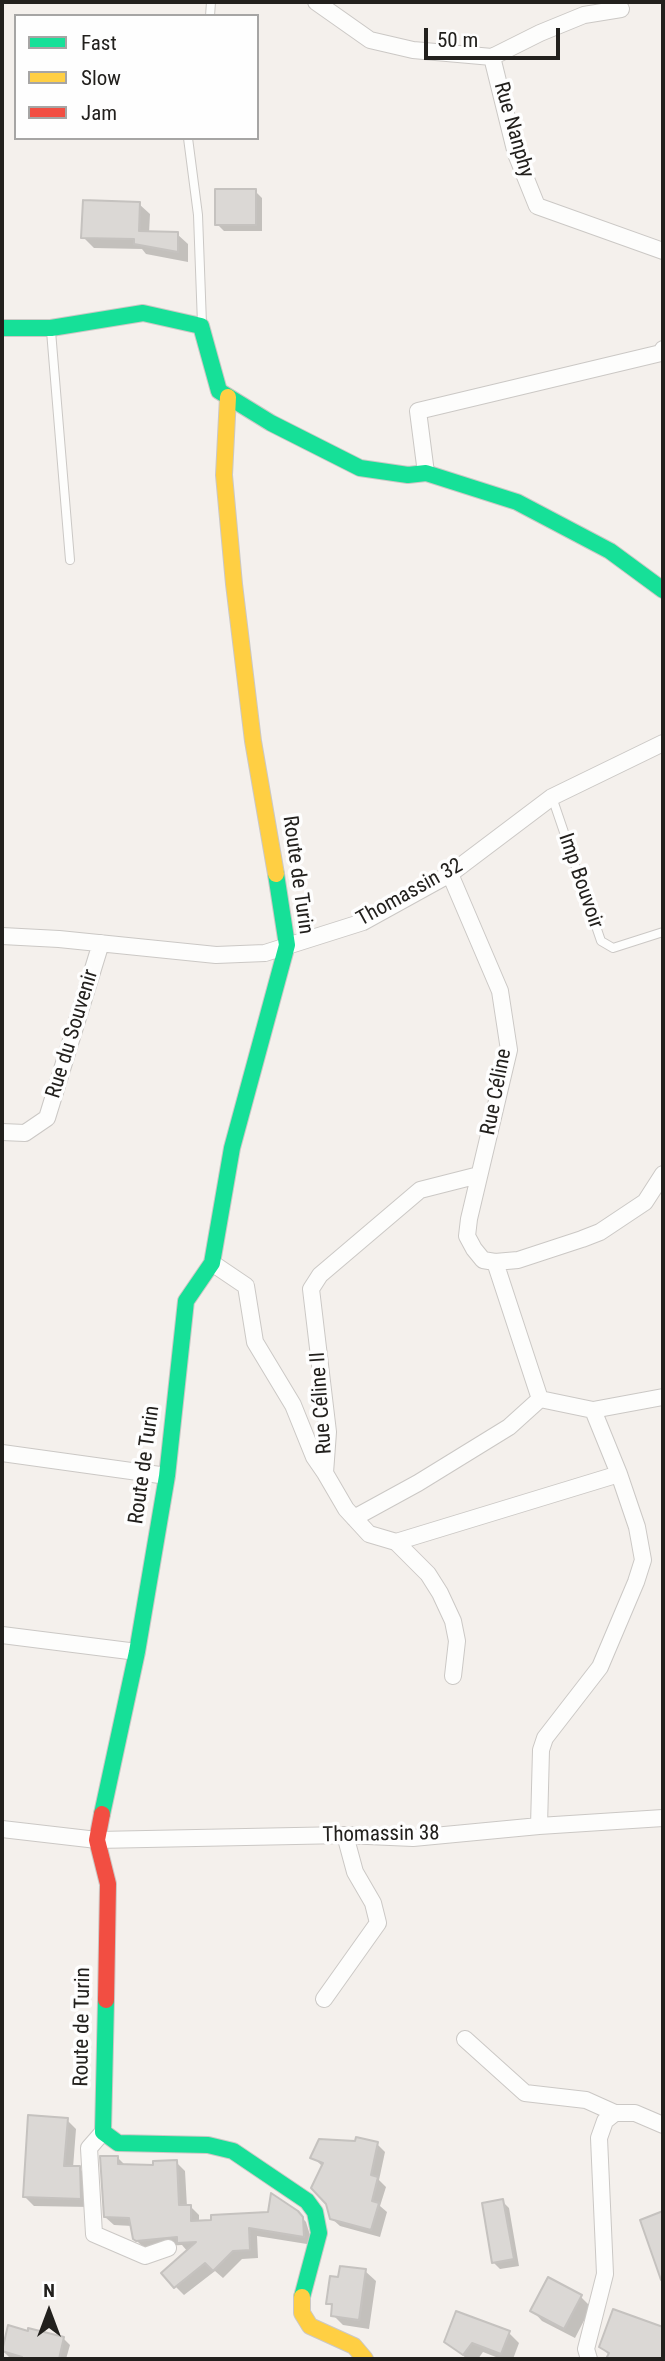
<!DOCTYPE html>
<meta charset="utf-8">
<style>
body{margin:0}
#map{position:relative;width:665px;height:2361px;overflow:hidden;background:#f4f0ec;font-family:"Roboto Condensed",sans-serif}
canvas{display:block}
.frame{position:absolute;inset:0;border:4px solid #22201d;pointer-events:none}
.legend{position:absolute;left:14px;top:14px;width:245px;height:126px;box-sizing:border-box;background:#fefefe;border:2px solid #a6a5a4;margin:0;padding:9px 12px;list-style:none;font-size:21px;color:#22201d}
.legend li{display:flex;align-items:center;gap:14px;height:35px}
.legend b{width:35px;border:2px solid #a6a5a4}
.north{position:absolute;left:14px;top:2277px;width:70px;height:70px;-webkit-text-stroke:5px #fefefe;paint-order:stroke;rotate:0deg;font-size:19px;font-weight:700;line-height:28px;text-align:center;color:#22201d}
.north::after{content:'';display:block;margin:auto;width:24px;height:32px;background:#22201d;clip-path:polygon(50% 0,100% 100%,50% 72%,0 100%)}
.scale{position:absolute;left:424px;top:28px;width:136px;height:32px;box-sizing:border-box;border:4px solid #22201d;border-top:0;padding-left:9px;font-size:21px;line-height:24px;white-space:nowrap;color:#22201d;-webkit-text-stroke:5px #fefefe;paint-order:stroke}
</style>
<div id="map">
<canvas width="665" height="2361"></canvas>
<div class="frame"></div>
<ul class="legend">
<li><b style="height:9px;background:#16e098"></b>Fast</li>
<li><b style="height:9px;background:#ffcf43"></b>Slow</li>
<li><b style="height:9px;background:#f24e42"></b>Jam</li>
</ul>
<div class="north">N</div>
<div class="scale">50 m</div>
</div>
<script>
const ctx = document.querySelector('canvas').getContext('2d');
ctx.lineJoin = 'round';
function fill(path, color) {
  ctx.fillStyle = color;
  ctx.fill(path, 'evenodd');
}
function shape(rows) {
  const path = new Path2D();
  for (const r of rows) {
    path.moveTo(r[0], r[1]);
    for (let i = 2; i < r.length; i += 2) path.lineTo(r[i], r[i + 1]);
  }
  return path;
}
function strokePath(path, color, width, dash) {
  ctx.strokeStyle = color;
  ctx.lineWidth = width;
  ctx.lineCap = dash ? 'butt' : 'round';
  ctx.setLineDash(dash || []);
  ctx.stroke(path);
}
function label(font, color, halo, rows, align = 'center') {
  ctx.font = font + ' "Roboto Condensed",sans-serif';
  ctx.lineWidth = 7;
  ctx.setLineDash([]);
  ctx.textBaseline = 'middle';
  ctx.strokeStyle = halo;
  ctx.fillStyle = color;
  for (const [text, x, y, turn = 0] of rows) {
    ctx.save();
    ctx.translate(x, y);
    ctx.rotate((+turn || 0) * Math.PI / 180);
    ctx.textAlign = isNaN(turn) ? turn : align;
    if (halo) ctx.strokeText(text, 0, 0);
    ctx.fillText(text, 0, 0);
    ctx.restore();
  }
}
fill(shape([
 [255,191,262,198,262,231,224,231,217,224],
 [139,204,150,214,149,233,177,234,188,244,188,262,146,254,142,249,94,248,83,237],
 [67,2120,76,2129,73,2168,79,2168,88,2177,90,2207,34,2206,25,2197],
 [377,2144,385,2152,379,2180,386,2187,380,2206,387,2212,380,2237,340,2226,331,2218,323,2167,313,2157],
 [118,2158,126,2166,155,2166,176,2162,185,2171,187,2207,190,2206,199,2215,199,2223,297,2212,306,2222,313,2245,257,2236,258,2258,242,2259,223,2278,215,2271,184,2295,175,2286,188,2252,182,2245,143,2247,134,2238,132,2226,114,2225,105,2217],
 [502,2201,509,2208,519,2266,500,2269,493,2262],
 [365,2271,376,2281,369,2329,343,2325,333,2315,334,2308,328,2303,339,2279],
 [581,2297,591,2307,575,2338,542,2321,532,2310],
 [614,2311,663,2329,663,2359,613,2359,601,2347],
 [29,2333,63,2338,70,2345,66,2359,19,2359,9,2357,2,2350],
 [509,2333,519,2343,513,2359,501,2359,483,2352,478,2359,467,2359,446,2341]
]), '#0003');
const building = shape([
 [215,189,256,189,256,225,215,225,215,189],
 [83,200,140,202,139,231,178,232,178,252,134,244,134,239,81,238,83,200],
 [28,2115,68,2118,64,2166,80,2166,81,2199,23,2197,28,2115],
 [356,2137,378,2142,371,2175,378,2177,372,2201,379,2203,371,2230,330,2219,326,2204,311,2188,323,2163,310,2158,319,2139,355,2141,356,2137],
 [100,2156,118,2156,118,2164,153,2165,153,2161,177,2160,179,2205,191,2205,191,2221,211,2220,211,2215,268,2212,271,2193,298,2211,303,2217,304,2237,249,2228,250,2250,233,2251,213,2271,205,2263,174,2288,161,2273,196,2242,177,2243,177,2237,136,2241,133,2239,129,2218,104,2217,100,2156],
 [503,2199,514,2259,492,2263,482,2203,503,2199],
 [663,2211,663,2280,661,2280,640,2220,663,2211],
 [340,2266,366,2269,359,2320,331,2316,332,2304,326,2304,330,2276,338,2277,340,2266],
 [548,2277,582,2295,564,2329,530,2311,548,2277],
 [613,2309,663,2327,663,2359,606,2359,609,2353,599,2347,613,2309],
 [456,2311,510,2331,501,2354,472,2343,463,2355,444,2342,456,2311],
 [8,2325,28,2331,28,2328,64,2337,59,2359,21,2359,22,2357,2,2351,8,2325]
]);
fill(building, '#dbd8d5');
strokePath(building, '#c5c2bf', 2);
const lane = shape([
 [210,16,211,2],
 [188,138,198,215,202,324],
 [51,331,70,560],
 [552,797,601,941,613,948,663,932]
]);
const street = shape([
 [316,2,370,40,413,50,492,57],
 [621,9,584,15,540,33,492,57,516,154,537,206,663,251],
 [426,473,418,411,661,353,663,349],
 [450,874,500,991,509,1050,469,1219,467,1236,474,1249,483,1260,495,1262,518,1260,582,1239,600,1232,645,1202,663,1174],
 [2,936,59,939,216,955,265,953,363,922,450,874,552,797,663,743],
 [2,1132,25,1133,47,1118,101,943],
 [479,1175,420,1190,320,1275,311,1289,328,1432,325,1473,346,1509,369,1534,396,1542,619,1474],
 [495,1262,540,1399,593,1410,663,1397],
 [212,1263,246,1286,255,1342,293,1405,314,1457,325,1473],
 [2,1453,167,1476],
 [354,1518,418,1483,509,1427,540,1399],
 [396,1542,428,1574,440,1593,453,1621,457,1641,453,1676],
 [2,1635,137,1652],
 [539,1826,541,1750,545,1738,600,1667,636,1582,643,1560,637,1527,619,1474,593,1410],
 [2,1829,97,1840,345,1835,413,1838,539,1826,663,1818],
 [324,1999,378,1923,373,1903,355,1872,345,1835],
 [465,2039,525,2093,586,2100,615,2113],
 [103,2132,89,2148,94,2234,145,2256,168,2248],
 [589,2359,586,2349,605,2274,599,2138,605,2121,615,2113,635,2113,663,2125]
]);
const fast = shape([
 [2,328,51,328,143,313,201,326,219,391,271,423,360,468,408,475,426,473,517,502,610,551,663,590],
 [102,1814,137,1652,167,1476,186,1301,212,1263,232,1148,287,945,276,874],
 [106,2000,103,2132,118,2143,208,2145,233,2151,307,2201,315,2212,319,2233,302,2297]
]);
const slow = shape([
 [228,397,224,475,234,584,253,741,276,874],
 [302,2297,302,2313,310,2326,354,2346,365,2359]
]);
const jam = shape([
 [102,1814,97,1840,108,1884,106,2000]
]);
strokePath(lane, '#cbc8c5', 10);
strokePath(street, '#cbc8c5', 18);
strokePath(fast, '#cbc8c5', 18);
strokePath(slow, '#cbc8c5', 18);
strokePath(jam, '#cbc8c5', 18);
strokePath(lane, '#fdfdfc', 8);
strokePath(street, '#fdfdfc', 16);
strokePath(fast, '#16e098', 16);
strokePath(slow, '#ffcf43', 16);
strokePath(jam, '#f24e42', 16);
label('21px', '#22201d', '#fefefe', [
 ["Rue Nanphy",513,130,74],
 ["Route de Turin",297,875,82],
 ["Imp Bouvoir",580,881,71],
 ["Thomassin 32",410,893,-29],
 ["Rue du Souvenir",73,1034,-73],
 ["Rue Céline",497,1092,-79],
 ["Rue Céline II",322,1403,-94],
 ["Route de Turin",145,1465,-82],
 ["Thomassin 38",381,1835,-1],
 ["Route de Turin",83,2027,-89]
]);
</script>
